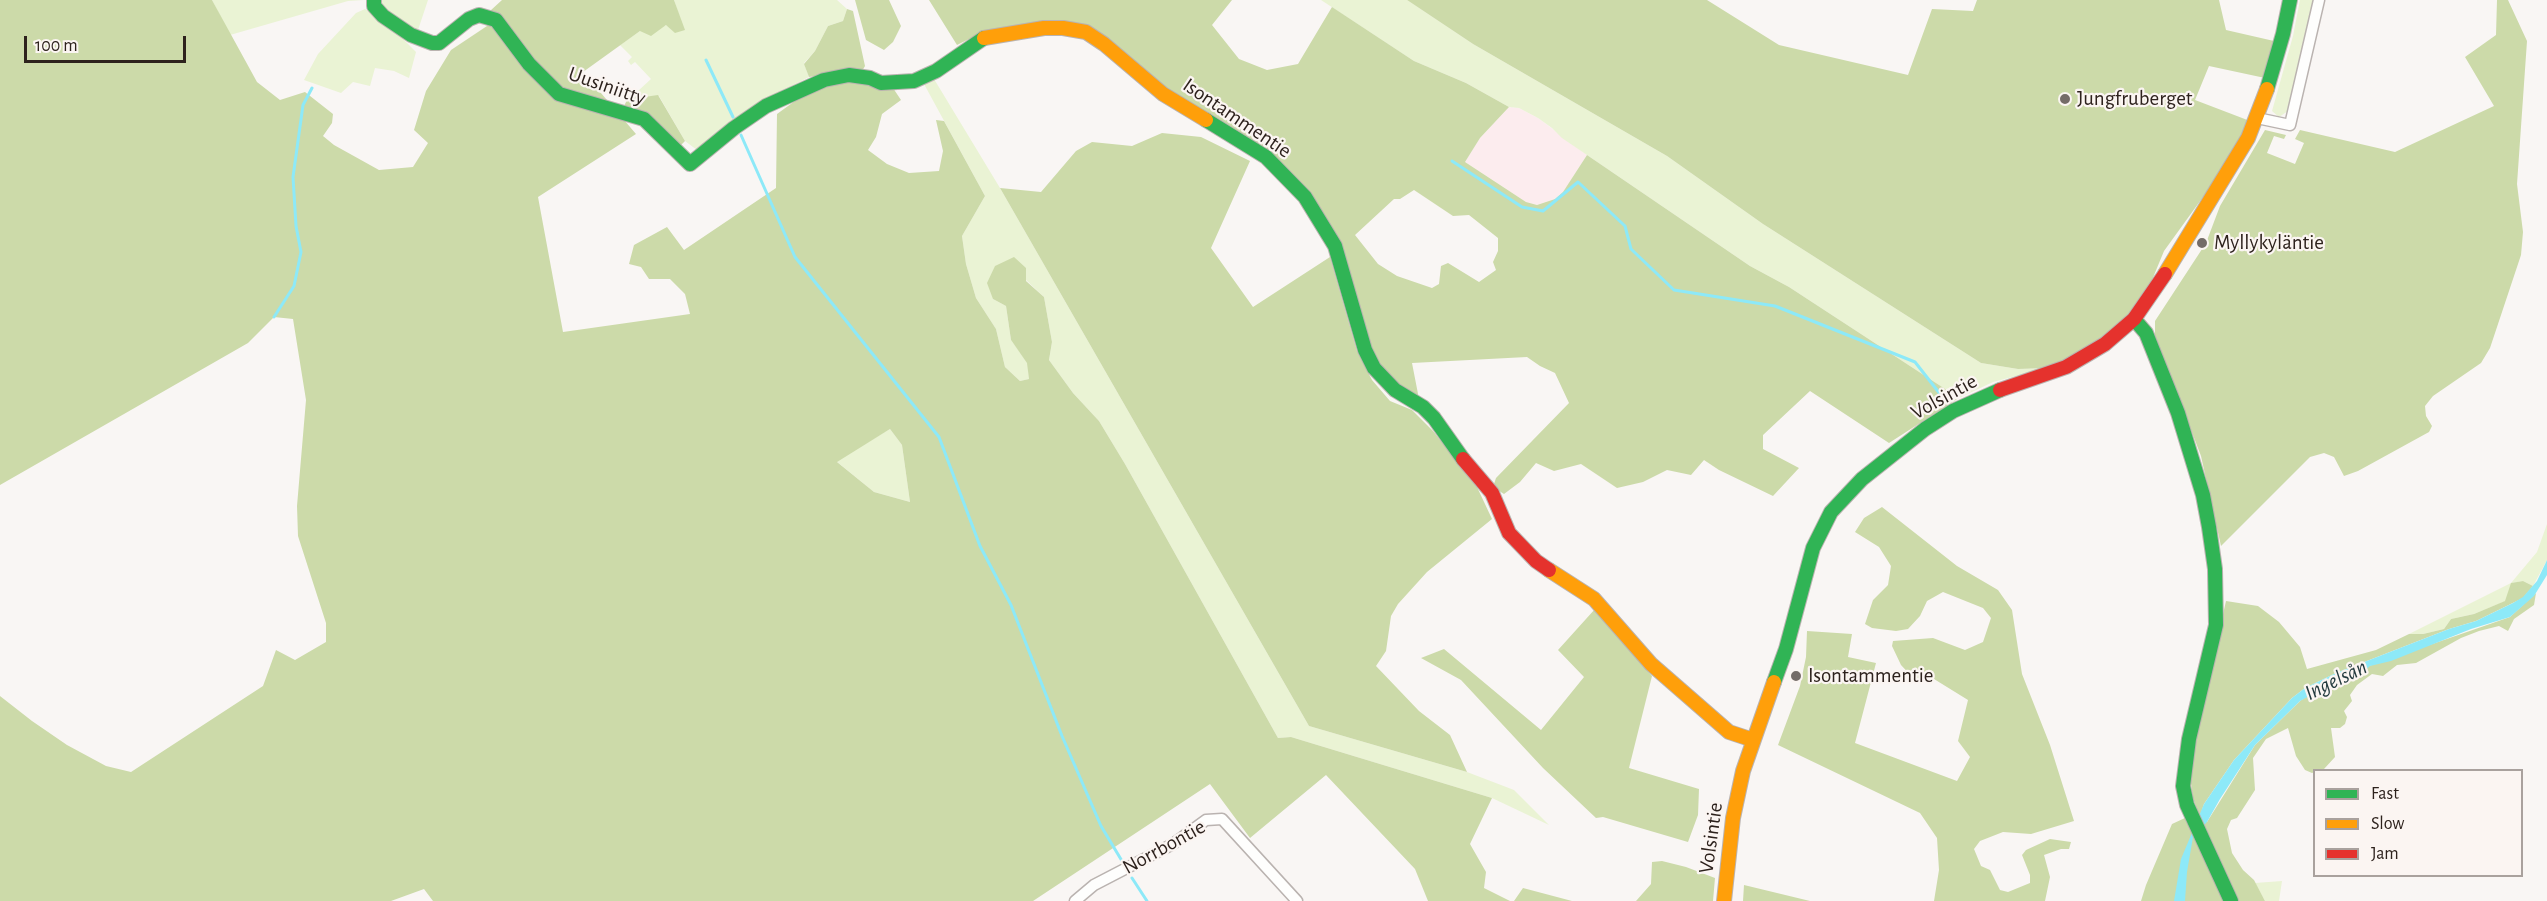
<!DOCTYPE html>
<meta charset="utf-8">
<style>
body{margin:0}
#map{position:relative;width:2547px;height:901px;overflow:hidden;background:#f9f6f4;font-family:"Alegreya Sans",sans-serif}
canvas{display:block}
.legend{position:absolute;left:2313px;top:769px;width:210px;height:108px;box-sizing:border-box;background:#fbf5f2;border:2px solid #a9a19d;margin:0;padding:8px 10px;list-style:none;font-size:18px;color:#2d221d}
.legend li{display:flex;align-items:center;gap:12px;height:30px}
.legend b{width:30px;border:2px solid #a9a19d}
.scale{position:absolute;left:24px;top:36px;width:162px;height:27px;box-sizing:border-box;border:3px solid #2d221d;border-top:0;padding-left:8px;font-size:18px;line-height:21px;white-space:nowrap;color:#2d221d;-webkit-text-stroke:4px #fbf5f2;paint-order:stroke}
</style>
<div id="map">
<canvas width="2547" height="901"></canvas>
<ul class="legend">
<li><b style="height:8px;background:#30b455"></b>Fast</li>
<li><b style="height:8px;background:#ff9f0a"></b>Slow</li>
<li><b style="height:8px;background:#e5322d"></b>Jam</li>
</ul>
<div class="scale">100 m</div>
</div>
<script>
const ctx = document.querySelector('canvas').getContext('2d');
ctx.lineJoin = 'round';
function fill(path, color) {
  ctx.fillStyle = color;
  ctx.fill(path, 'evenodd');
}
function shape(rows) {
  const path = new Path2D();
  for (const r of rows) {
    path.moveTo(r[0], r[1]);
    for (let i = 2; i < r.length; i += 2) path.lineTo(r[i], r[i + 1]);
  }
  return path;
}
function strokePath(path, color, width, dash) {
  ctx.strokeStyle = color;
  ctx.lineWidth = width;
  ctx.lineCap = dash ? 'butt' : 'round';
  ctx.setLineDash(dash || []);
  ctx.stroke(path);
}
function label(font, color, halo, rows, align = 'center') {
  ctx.font = font + ' "Alegreya Sans",sans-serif';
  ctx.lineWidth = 4.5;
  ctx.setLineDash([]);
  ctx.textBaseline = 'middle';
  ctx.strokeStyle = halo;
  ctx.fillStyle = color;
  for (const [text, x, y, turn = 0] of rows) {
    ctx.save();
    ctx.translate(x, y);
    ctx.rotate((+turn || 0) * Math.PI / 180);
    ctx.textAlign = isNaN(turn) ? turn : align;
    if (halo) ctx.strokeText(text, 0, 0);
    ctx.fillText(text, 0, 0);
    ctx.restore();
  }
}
fill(shape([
 [1509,107,1519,108,1538,118,1587,155,1563,192,1555,199,1537,205,1526,202,1465,162,1480,138]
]), '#fcecee');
fill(shape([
 [212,0,364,0,348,1,230,35],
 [379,0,428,0,417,33,382,8],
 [674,0,837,0,847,9,843,21,828,26,815,51,804,63,809,77,768,98,731,121,697,150,685,141,659,96,644,97,638,91,651,79,635,62,631,65,628,61,632,57,620,45,640,31,667,25,684,30],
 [1321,0,1407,0,1473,44,1667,156,1763,224,1981,363,2018,369,2047,368,1993,382,1959,398,1789,287,1750,266,1562,138,1552,128,1538,118,1519,108,1509,107,1466,83,1414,61],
 [2300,0,2315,0,2288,111,2279,117,2272,111,2293,36],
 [365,9,388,24,416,52,409,78,394,71,375,68,370,86,353,82,341,93,304,80,318,54,356,13],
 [934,79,1000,188,1309,726,1467,772,1514,790,1549,825,1492,798,1291,737,1278,738,1125,464,1099,421,1073,393,1049,360,1052,342,1044,297,1026,280,993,299,1006,306,1011,340,1028,363,1029,379,1020,381,1005,367,996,329,976,298,966,264,962,236,985,196,924,84],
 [890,429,902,445,910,502,874,492,836,461],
 [2547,524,2547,560,2533,586,2523,581,2512,583,2506,601,2474,614,2451,619,2444,629,2423,634,2409,634,2511,583,2537,552],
 [2282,881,2279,901,2265,901,2255,883]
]), '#eaf3d4');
fill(shape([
 [0,0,212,0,257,82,280,100,305,92,333,114,332,123,323,136,334,145,379,170,413,167,428,143,414,130,426,91,451,50,499,18,490,11,502,0,674,0,685,30,675,33,666,25,651,36,640,31,583,72,636,134,538,197,563,332,690,314,685,294,670,279,649,279,641,267,629,264,634,245,667,227,684,250,776,188,777,114,806,93,843,80,893,88,901,100,882,114,876,137,868,150,887,164,909,173,939,171,943,151,936,120,944,121,985,196,962,236,966,264,976,298,996,329,1005,367,1020,381,1029,379,1027,363,1011,340,1006,306,993,299,987,283,995,266,1014,257,1026,268,1026,281,1044,297,1052,342,1049,360,1073,393,1099,421,1125,464,1278,738,1291,737,1492,798,1470,844,1486,872,1484,888,1510,901,1428,901,1415,869,1326,775,1250,838,1210,784,1033,901,433,901,424,889,391,901,0,901,0,696,32,721,67,745,106,766,131,772,263,686,276,650,295,660,326,642,326,623,298,536,297,506,306,400,293,319,274,317,248,343,0,485],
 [890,429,902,445,910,502,874,492,837,462],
 [855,0,889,0,901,26,893,42,884,50,866,40],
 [929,0,1232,0,1212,25,1239,59,1267,70,1298,64,1332,7,1414,61,1466,83,1509,107,1480,138,1465,162,1526,202,1537,205,1555,199,1563,192,1587,155,1750,266,1789,287,1959,398,1889,443,1810,391,1763,435,1763,449,1799,468,1773,496,1719,470,1704,460,1691,475,1667,470,1643,482,1617,488,1581,464,1554,471,1536,463,1520,482,1504,494,1493,487,1496,478,1569,403,1555,373,1540,366,1527,357,1412,363,1419,399,1403,391,1379,368,1308,193,1165,90,1096,31,983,32,957,45],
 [1414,190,1453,216,1469,215,1498,238,1498,251,1493,262,1496,270,1479,282,1448,263,1441,266,1439,284,1432,288,1397,276,1378,264,1355,235,1394,199,1400,199],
 [1407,0,1707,0,1779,45,1908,75,1932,9,1973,11,1977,0,2219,0,2226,30,2274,41,2265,78,2209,66,2195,100,2250,121,2216,179,2164,251,2152,280,2130,312,2106,337,2082,353,2047,368,2018,369,1981,363,1763,224,1667,156,1473,44],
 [2497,0,2508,0,2527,41,2517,184,2523,232,2521,255,2490,348,2481,363,2433,396,2425,406,2426,416,2432,426,2429,432,2358,471,2344,476,2334,457,2324,453,2310,457,2221,546,2201,456,2155,335,2155,321,2206,243,2220,206,2265,130,2286,135,2284,139,2274,136,2267,153,2295,164,2304,143,2295,139,2300,130,2395,152,2494,106,2465,57,2496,35],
 [847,9,853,11,865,66,861,73,841,73,809,77,804,64,815,51,828,26,843,21],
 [639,92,644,97,658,95,685,141,680,146,623,108,629,96],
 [1162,133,1201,137,1250,161,1211,248,1253,307,1330,257,1357,351,1372,380,1390,401,1412,410,1433,431,1477,487,1492,519,1427,572,1398,604,1391,616,1386,651,1376,666,1419,711,1450,735,1467,772,1309,726,1000,188,1041,192,1076,151,1092,142,1132,146],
 [1882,507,1957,566,1998,590,2012,610,2022,674,2050,745,2074,821,2031,834,2003,832,1980,841,1974,849,1981,866,1990,870,2000,890,2008,892,2030,883,2030,875,2022,855,2026,850,2050,839,2071,842,2069,849,2061,849,2044,855,2050,877,2045,901,1934,901,1939,870,1937,838,1920,813,1778,745,1800,686,1806,657,1807,631,1852,634,1848,657,1876,663,1855,743,1957,781,1970,757,1958,741,1968,700,1934,679,1915,680,1901,665,1892,646,1893,641,1933,638,1965,650,1983,642,1991,618,1983,608,1943,592,1927,601,1920,616,1908,629,1896,631,1872,628,1865,624,1873,600,1888,585,1891,566,1879,547,1855,532,1864,518],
 [2523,581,2533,586,2523,598,2476,621,2449,629,2336,673,2305,688,2292,698,2234,760,2204,804,2199,819,2207,822,2255,745,2300,701,2311,693,2346,676,2358,676,2369,666,2510,617,2536,593,2534,605,2514,619,2508,631,2499,626,2479,631,2461,638,2416,663,2397,665,2383,676,2372,674,2357,685,2350,695,2352,701,2344,711,2347,717,2345,724,2340,728,2331,728,2335,757,2324,769,2312,773,2305,770,2296,756,2288,728,2266,739,2253,758,2255,790,2237,818,2231,820,2227,829,2232,853,2243,870,2254,880,2265,901,2141,901,2146,885,2172,824,2198,812,2193,798,2190,776,2191,756,2226,601,2258,606,2279,622,2300,647,2307,669,2376,650,2409,634,2423,634,2444,629,2451,619,2474,614,2505,601,2511,583],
 [1595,609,1652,676,1629,768,1699,789,1698,815,1688,842,1603,817,1596,818,1543,768,1461,680,1421,658,1444,649,1541,730,1584,677,1558,650],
 [1662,861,1686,867,1715,878,1713,901,1636,901,1651,884,1652,862],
 [1744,885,1810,901,1743,901],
 [1523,888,1572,901,1514,901]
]), '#ccdaa9');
fill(shape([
 [2547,560,2547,575,2534,596,2510,617,2471,629,2391,661,2370,666,2357,677,2346,676,2300,701,2255,745,2220,799,2207,822,2193,837,2187,872,2185,901,2174,901,2181,859,2204,804,2234,760,2292,698,2305,688,2336,673,2449,629,2476,621,2513,603,2523,597,2537,581]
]), '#8de9f8');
strokePath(shape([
 [706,60,733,117],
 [741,135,795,257,939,437,980,546,1011,605,1062,736,1101,826,1122,861],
 [1452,161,1522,207,1543,211,1578,182,1625,226,1631,249,1674,290,1775,306,1915,362,1944,399],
 [274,317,294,286,301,252,296,226,293,177,303,105,312,88],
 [1132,878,1147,901]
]), '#8de9f8', 3);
const street = shape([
 [2257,118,2290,125,2319,0],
 [1075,901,1094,885,1173,844,1206,820,1222,819,1297,901]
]);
const fast = shape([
 [374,0,374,6,383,16,411,35,432,43,439,43,469,19,479,15,496,20,529,64,559,94,644,119,690,164,734,128,766,106,824,80,849,75,870,78,881,83,914,81,936,71,984,38],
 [2267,89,2283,34,2290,0],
 [1206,120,1266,157,1305,197,1335,246,1365,350,1374,368,1395,390,1423,407,1434,418,1463,459],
 [2134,319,2146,333,2178,413,2203,495,2209,527,2215,569,2216,625,2189,739,2183,786,2187,805,2231,901],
 [1774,682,1786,649,1813,548,1831,512,1862,479,1925,429,1953,411,2000,390]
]);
const slow = shape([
 [984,38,1044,28,1063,28,1086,32,1104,44,1163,94,1206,120],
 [2165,274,2248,138,2267,89],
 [1549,570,1594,599,1651,664,1729,732,1753,740],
 [1724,901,1733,818,1743,771,1774,682]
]);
const jam = shape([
 [2000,390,2066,367,2105,344,2134,319,2165,274],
 [1463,459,1492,493,1509,533,1536,561,1549,570]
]);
strokePath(street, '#bab3b0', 13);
strokePath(fast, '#bab3b0', 16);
strokePath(slow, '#bab3b0', 16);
strokePath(jam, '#bab3b0', 16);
strokePath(street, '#fefefd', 10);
strokePath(fast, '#30b455', 14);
strokePath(slow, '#ff9f0a', 14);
strokePath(jam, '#e5322d', 14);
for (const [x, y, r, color] of [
 [2065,99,6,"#746c68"],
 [2202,243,6,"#746c68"],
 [1796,676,6,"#746c68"]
]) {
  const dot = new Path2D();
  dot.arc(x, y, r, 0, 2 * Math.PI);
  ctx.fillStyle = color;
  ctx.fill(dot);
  strokePath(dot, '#fbf5f2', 2);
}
label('21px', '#2d221d', '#fbf5f2', [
 ["Uusiniitty",607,86,19],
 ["Isontammentie",1237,118,34],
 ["Volsintie",1944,397,-29],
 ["Volsintie",1711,838,-82],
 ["Norrbontie",1164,847,-29]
]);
label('21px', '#2d221d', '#fbf5f2', [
 ["Jungfruberget",2077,99],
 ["Myllykyläntie",2214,243],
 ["Isontammentie",1808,676]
], 'left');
label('italic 22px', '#233a3e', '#fbf5f2', [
 ["Ingelsån",2336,680,-26]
]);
</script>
